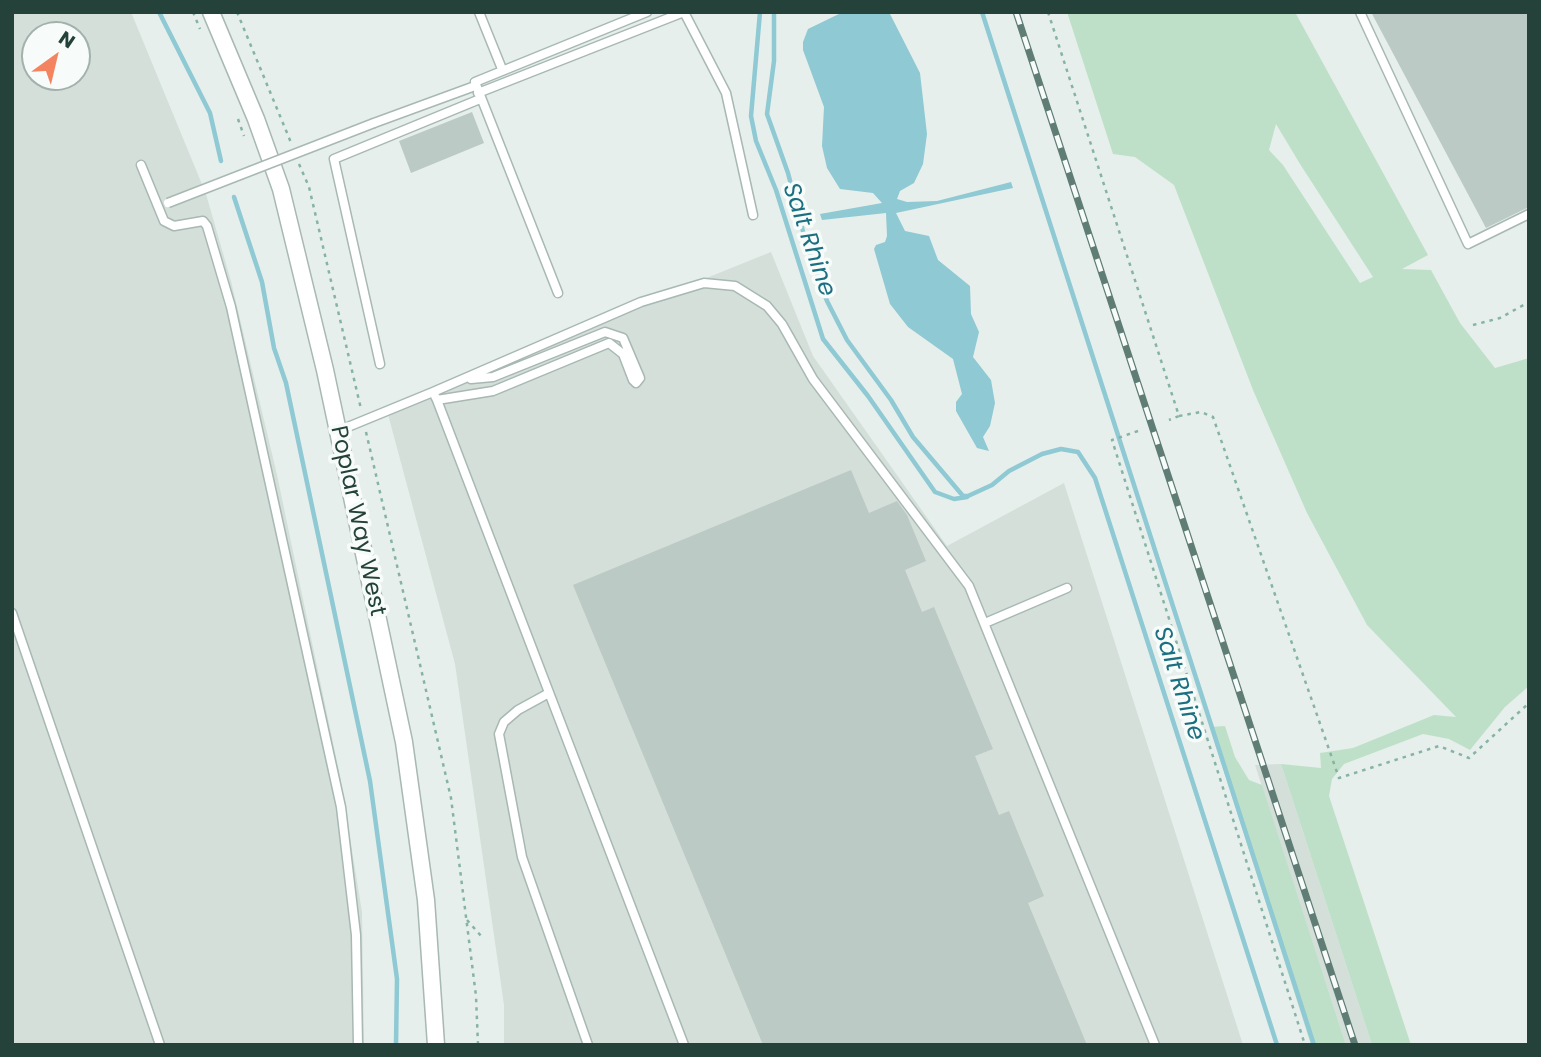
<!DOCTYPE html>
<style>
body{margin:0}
#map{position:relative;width:1541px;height:1057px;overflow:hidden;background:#e6efeb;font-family:Poppins,sans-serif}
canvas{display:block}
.frame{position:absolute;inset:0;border:14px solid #24423a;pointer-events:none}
.north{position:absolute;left:21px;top:21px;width:70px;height:70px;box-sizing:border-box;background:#f7fbf9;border:2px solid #a3b1ad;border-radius:50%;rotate:34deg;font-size:19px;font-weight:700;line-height:28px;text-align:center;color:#24423a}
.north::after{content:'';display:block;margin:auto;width:24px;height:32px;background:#f4845f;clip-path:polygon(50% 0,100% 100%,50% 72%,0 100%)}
</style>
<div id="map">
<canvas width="1541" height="1057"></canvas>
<div class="frame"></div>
<div class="north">N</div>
</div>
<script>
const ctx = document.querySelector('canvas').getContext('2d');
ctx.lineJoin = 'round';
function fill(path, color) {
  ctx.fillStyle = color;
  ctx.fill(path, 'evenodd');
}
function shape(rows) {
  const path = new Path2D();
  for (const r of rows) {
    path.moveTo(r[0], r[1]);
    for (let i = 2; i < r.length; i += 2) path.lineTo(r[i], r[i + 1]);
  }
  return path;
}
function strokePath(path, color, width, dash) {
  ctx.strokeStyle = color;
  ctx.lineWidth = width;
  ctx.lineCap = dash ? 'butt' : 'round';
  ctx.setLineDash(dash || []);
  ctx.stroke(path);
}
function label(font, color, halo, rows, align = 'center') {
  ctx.font = font + ' Poppins,sans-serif';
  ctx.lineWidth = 7;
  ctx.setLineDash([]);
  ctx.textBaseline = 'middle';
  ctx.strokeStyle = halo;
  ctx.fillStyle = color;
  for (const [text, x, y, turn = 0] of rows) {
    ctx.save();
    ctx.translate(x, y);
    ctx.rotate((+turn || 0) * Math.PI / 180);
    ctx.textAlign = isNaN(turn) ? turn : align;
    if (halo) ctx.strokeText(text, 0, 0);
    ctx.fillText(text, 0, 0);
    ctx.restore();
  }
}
fill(shape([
 [12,12,131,12,206,194,231,281,277,475,340,776,362,912,364,1045,12,1045],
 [35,35,77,35,77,77,35,77],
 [771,252,813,356,947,546,1064,483,1243,1045,504,1045,504,1005,455,664,386,407],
 [1281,764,1372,1045,1346,1045,1255,765]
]), '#d4dfda');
fill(shape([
 [1067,12,1295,12,1428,255,1402,269,1431,270,1460,323,1495,368,1529,358,1529,686,1505,707,1470,750,1449,739,1423,734,1344,764,1332,779,1329,796,1411,1045,1372,1045,1281,764,1321,768,1320,753,1353,748,1434,715,1456,717,1367,625,1307,513,1253,390,1174,185,1135,157,1113,154],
 [1276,124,1300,164,1373,277,1360,283,1283,165,1269,150],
 [1225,726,1235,757,1249,780,1262,785,1346,1045,1311,1045,1210,727]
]), '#bfe0c8');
fill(shape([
 [843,12,889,12,920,73,927,134,923,164,914,183,900,191,897,199,907,202,937,201,1011,182,1013,188,896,213,905,231,929,236,938,260,970,286,971,314,979,332,973,357,991,380,995,403,990,426,983,437,989,451,977,448,956,411,956,402,962,394,953,359,908,327,890,304,874,249,876,245,885,242,887,236,886,213,822,220,820,214,882,203,873,193,840,189,827,168,822,146,824,107,803,50,803,42,808,29]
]), '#8ec9d4');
strokePath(shape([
 [159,12,210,113,221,161],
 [760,12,751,116,756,141,776,190,823,339,868,396,935,492,954,499,967,497],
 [774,12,774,61,767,114,788,173,806,243,827,301,847,340,891,400,913,437,963,496,968,496,992,485,1009,471,1042,454,1061,449,1078,452,1095,478,1277,1045],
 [982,12,1314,1045],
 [234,197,262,282,274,348,286,383,370,781,397,979,396,1045]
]), '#8ec9d4', 4.5);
fill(shape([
 [1371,12,1529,12,1529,207,1486,228],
 [472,112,484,143,411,173,399,141],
 [851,470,869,513,897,501,907,515,926,561,905,570,922,612,934,607,993,749,975,756,999,815,1009,811,1044,896,1028,903,1087,1045,763,1045,573,585]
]), '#bbcac4');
const lane = shape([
 [479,12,502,69],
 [1360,12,1468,244,1529,214],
 [478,93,684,12,726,93,753,215],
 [374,123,475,86],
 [141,165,164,221,174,226,203,221,207,226,231,307,341,807,356,935,358,1045],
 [558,293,475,82,647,12],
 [380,364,334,159,480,99],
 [433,392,641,302,704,283,735,286,767,306,782,324,813,379,969,586,1155,1045],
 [437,400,684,1045],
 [338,431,433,392,437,400,493,391,609,343,623,354,633,380,636,383,640,378,623,338,605,332,493,377,471,379],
 [12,613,160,1045],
 [985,623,1067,588],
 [549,693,518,710,504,722,499,734,522,857,588,1045]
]);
const street = shape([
 [211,12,256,119,281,189,325,370,404,742,426,900,436,1045]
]);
strokePath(lane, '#a8b8b2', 11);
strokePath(street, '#a8b8b2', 19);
strokePath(shape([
 [193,12,200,29],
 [237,12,292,145],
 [1048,12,1179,416,1169,420],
 [238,119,244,136],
 [299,164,309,187,361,409],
 [1473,325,1500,318,1529,302],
 [1179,416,1201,412,1213,417,1339,778,1439,746,1469,758,1529,703],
 [1138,431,1112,440,1305,1045],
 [366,432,451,798,476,996,478,1045],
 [467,920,482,937]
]), '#86b3a5', 2.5, [3.5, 5]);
strokePath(lane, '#fff', 8);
strokePath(street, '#fff', 16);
const rail = shape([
 [1016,12,1355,1045]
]);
strokePath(rail, '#5f7d75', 7);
strokePath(rail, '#f7fbf9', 4.5, [13]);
const laneBridge = shape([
 [168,203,374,123]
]);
strokePath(laneBridge, '#a8b8b2', 11, []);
strokePath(laneBridge, '#fff', 8);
label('23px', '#24423a', '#f7fbf9', [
 ["Poplar Way West",357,521,78]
]);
label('italic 24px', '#1c6f80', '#f7fbf9', [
 ["Salt Rhine",808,240,71],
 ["Salt Rhine",1178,684,72]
]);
</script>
